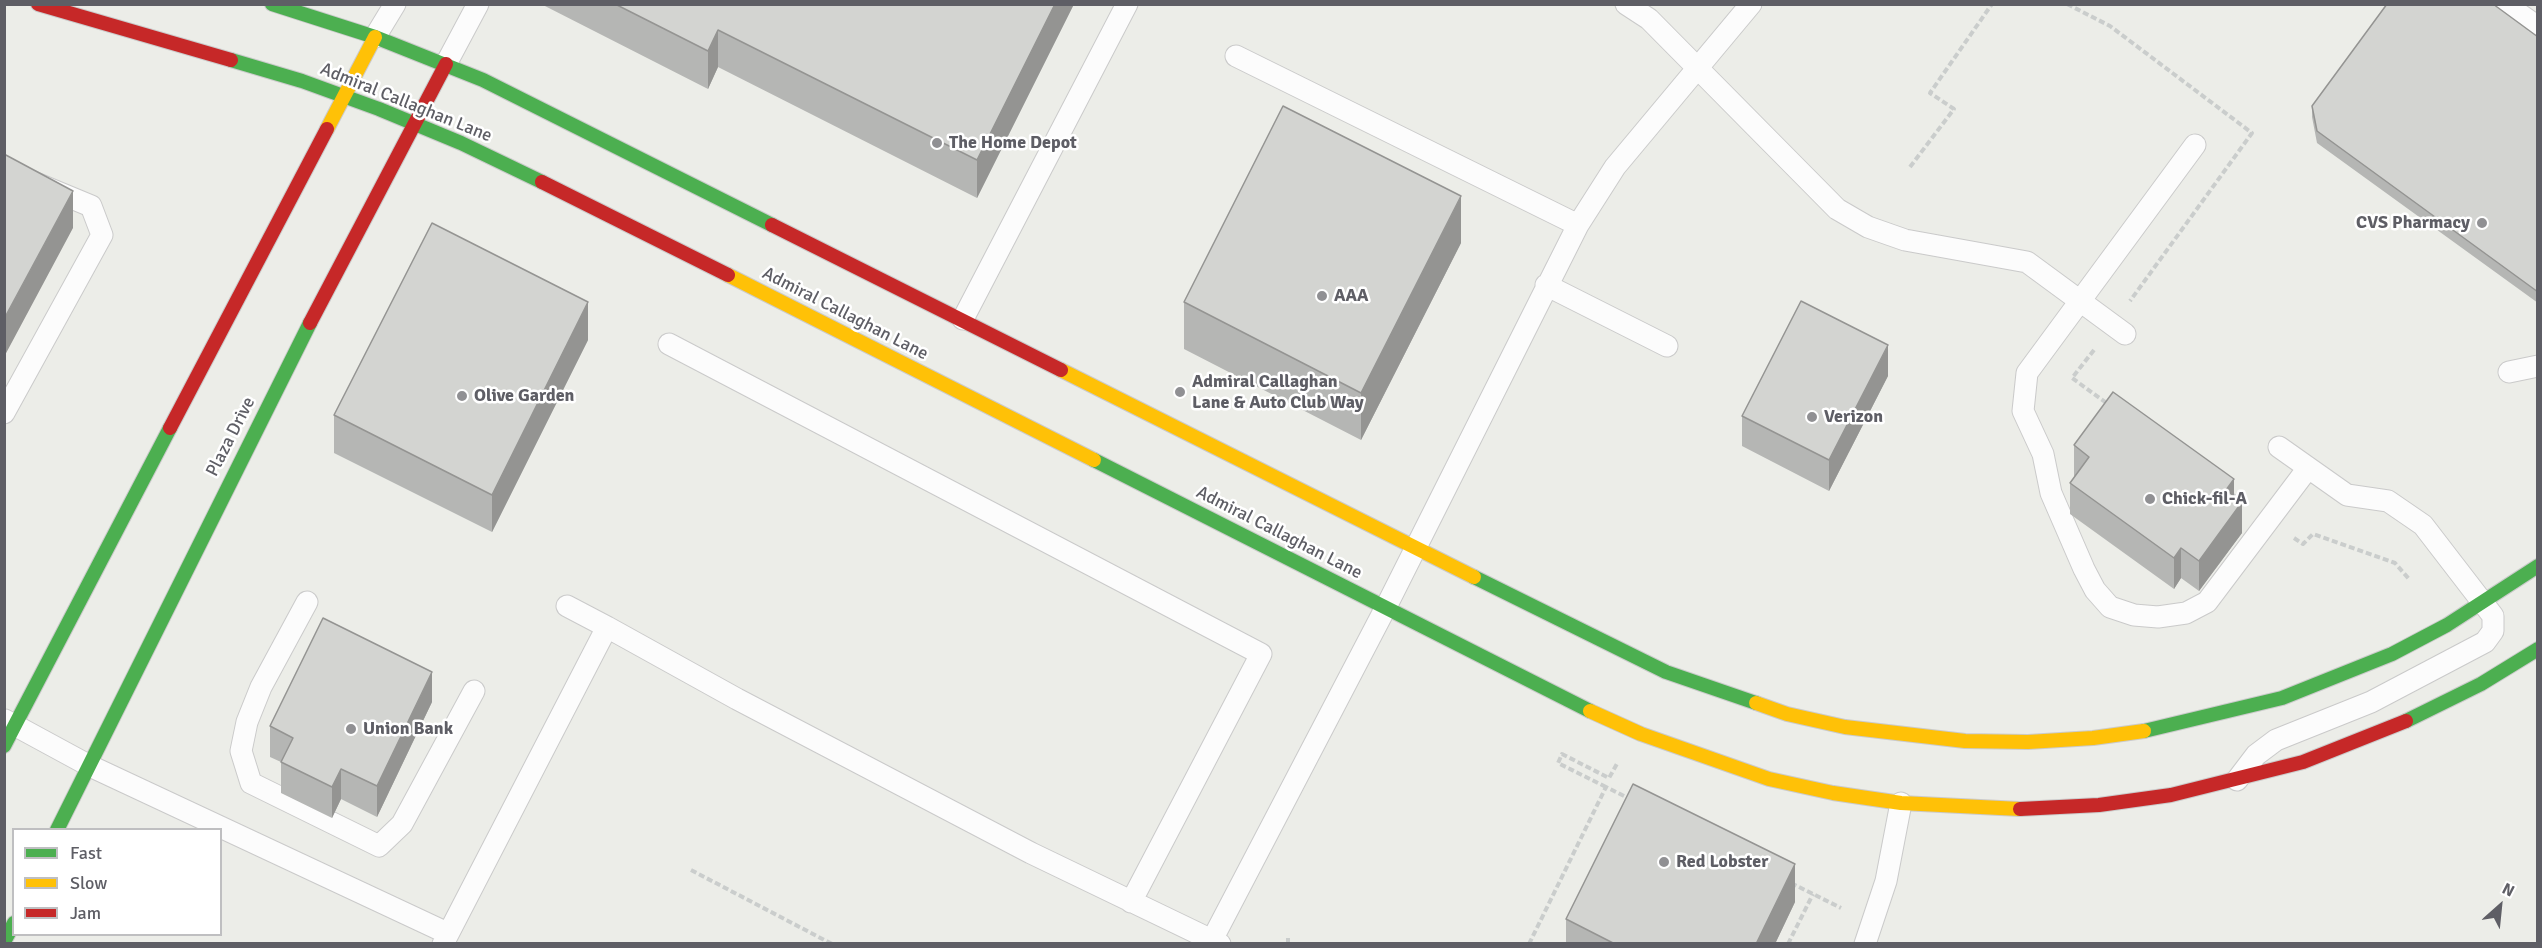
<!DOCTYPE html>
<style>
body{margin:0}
#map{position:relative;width:2542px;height:948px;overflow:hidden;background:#ecede8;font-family:Signika,sans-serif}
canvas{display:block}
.frame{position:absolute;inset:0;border:6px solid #5e5e65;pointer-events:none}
.legend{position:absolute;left:12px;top:828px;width:210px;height:108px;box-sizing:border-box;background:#fff;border:2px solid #bfbfc1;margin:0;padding:8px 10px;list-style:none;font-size:18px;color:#5e5e65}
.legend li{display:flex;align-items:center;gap:12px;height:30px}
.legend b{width:30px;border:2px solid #bfbfc1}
.north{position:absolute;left:2470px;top:876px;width:60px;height:60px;-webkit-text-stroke:4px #fff;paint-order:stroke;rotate:27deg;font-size:16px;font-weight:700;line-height:24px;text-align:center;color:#5e5e65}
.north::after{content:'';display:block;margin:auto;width:21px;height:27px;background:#5e5e65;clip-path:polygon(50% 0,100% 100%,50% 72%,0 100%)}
</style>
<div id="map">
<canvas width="2542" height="948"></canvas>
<div class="frame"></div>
<ul class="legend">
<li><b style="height:8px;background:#4caf50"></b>Fast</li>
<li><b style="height:8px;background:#ffc107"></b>Slow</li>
<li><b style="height:8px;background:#c62828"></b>Jam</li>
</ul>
<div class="north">N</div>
</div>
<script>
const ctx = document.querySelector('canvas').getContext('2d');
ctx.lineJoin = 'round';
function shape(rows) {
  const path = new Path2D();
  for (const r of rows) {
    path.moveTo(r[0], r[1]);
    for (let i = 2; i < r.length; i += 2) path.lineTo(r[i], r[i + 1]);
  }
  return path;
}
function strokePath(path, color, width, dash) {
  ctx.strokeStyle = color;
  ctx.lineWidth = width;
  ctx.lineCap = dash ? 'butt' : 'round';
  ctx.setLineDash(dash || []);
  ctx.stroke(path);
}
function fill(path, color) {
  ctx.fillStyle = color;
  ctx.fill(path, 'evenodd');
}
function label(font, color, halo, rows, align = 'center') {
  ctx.font = font + ' Signika,sans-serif';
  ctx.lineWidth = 5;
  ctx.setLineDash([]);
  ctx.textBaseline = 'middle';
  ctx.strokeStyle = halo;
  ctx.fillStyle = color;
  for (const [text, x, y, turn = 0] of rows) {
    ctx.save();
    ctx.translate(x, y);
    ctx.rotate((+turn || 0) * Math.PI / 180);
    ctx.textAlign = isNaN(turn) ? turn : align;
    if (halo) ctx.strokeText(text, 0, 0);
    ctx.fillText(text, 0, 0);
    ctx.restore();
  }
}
const lane = shape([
 [1626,4,1649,19,1837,209,1868,227,1905,240,2027,262,2125,334],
 [2505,4,2538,27],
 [375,37,395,4],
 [1236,56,1578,225],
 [446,64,478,4],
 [2195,145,2027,373,2023,411,2043,454,2051,493,2084,569,2095,590,2110,607,2134,615,2158,617,2186,613,2207,602,2308,468],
 [4,170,91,206,102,235,4,413],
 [1546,285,1667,346],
 [963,319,1127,4],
 [669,344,1261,654,1131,902],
 [2509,372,2538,366],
 [307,602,261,687,247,722,241,751,251,783,379,846,402,824,474,691],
 [567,606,607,627],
 [5,720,88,765,447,933],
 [2237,780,2256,755,2276,740,2371,702,2485,642,2493,631,2493,616,2423,525,2388,501,2347,495,2279,447],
 [1212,940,1386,607,1578,225,1615,167,1751,4],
 [443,944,607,627,737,699,1031,853,1220,944],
 [1865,944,1886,881,1901,803]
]);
const fast = shape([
 [272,4,375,37,483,80,772,225],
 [231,60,302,81,379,109,461,143,542,182],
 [1094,460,1590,711],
 [1474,577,1666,672,1756,703],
 [2406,721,2481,684,2538,649],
 [2144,731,2282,698,2392,654,2447,625,2538,566],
 [4,746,170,428],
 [57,830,310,323],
 [4,942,14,923]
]);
const slow = shape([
 [327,129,375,37],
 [728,275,1094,460],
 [1061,370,1474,577],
 [1756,703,1787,714,1845,727,1965,741,2028,742,2093,738,2144,731],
 [1590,711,1641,734,1769,779,1833,793,1901,803,2020,809]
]);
const jam = shape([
 [38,4,231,60],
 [542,182,728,275],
 [772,225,1061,370],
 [310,323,446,64],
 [170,428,327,129],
 [2020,809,2099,805,2171,795,2303,762,2406,721]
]);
strokePath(lane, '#cacaca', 23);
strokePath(fast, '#cbcbcb', 16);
strokePath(slow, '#cbcbcb', 16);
strokePath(jam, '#cbcbcb', 16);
strokePath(shape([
 [2067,4,2110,26,2252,133,2130,301],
 [1910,167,1954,109,1930,93,1992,4],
 [2094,350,2072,378,2108,404],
 [2230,493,2244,503],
 [2294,538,2303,544,2313,534,2395,563,2409,579],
 [1606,787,1558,763,1562,754,1609,778,1618,762],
 [691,870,832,944],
 [1791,883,1841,908],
 [1288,944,1288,938],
 [1529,944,1606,787,1630,799],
 [1788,944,1813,894]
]), '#cacdcc', 4, [6, 3]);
strokePath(lane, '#fcfcfc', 21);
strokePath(fast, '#4caf50', 14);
strokePath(slow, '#ffc107', 14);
strokePath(jam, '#c62828', 14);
fill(shape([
 [541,4,1074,4,977,198,718,67,708,89],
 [2538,37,2538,303,2317,143,2312,117,2312,106],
 [1461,243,1361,440,1184,349,1184,302],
 [588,340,492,532,334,453,334,415],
 [1888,376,1829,491,1742,446,1742,416],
 [2074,445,2234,496,2242,533,2199,591,2181,578,2174,589,2070,514,2070,483,2075,477,2074,476],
 [432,702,377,817,341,799,332,818,281,793,281,762,270,757,270,726],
 [1795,902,1775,944,1566,944,1566,919]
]), '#b5b6b4');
fill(shape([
 [1055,4,1074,4,977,198,977,160],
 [718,30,718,67,708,89,708,51],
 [73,191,73,228,4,357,4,319],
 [1461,196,1461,243,1361,440,1361,393],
 [588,302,588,340,492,532,492,495],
 [1888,345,1888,376,1829,491,1829,460],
 [2234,479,2234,510,2226,490],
 [2242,502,2242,533,2199,591,2199,561],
 [2181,548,2181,578,2174,589,2174,558],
 [432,672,432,702,377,817,377,786],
 [341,769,341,799,332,818,332,787],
 [1795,864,1795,902,1775,944,1756,944]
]), '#949492');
const building = shape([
 [615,4,1055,4,977,160,718,30,708,51,615,4],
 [2387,4,2493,4,2538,37,2538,292,2317,131,2312,106,2387,4],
 [1283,106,1461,196,1361,393,1184,302,1283,106],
 [4,154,73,191,4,319,4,154],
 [432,223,588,302,492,495,334,415,432,223],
 [1801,301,1888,345,1829,460,1742,416,1801,301],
 [2113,392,2234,479,2226,490,2242,502,2199,561,2181,548,2174,558,2070,483,2089,457,2074,445,2113,392],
 [323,618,432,672,377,786,341,769,332,787,281,762,293,738,270,726,323,618],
 [1633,784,1795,864,1756,944,1615,944,1566,919,1633,784]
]);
fill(building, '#d3d4d1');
strokePath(building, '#949492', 1.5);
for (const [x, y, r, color] of [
 [937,143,6,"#909093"],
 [2482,223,6,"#909093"],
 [1322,296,6,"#909093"],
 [1180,392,6,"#909093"],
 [462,396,6,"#909093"],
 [1812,417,6,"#909093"],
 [2150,499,6,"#909093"],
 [351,729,6,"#909093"],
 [1664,862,6,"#909093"]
]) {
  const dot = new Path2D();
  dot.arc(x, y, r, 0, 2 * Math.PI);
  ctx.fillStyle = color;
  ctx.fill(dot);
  strokePath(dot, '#fff', 2);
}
label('18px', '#5e5e65', '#fff', [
 ["Admiral Callaghan Lane",406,103,22],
 ["Admiral Callaghan Lane",845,314,27],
 ["Plaza Drive",231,437,-63],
 ["Admiral Callaghan Lane",1279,533,27]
]);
label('bold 18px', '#5e5e65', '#fff', [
 ["The Home Depot",949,143],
 ["CVS Pharmacy",2470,223,"right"],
 ["AAA",1334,296],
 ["Admiral Callaghan",1192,382],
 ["Lane & Auto Club Way",1192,403],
 ["Olive Garden",474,396],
 ["Verizon",1824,417],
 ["Chick-fil-A",2162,499],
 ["Union Bank",363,729],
 ["Red Lobster",1676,862]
], 'left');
</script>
